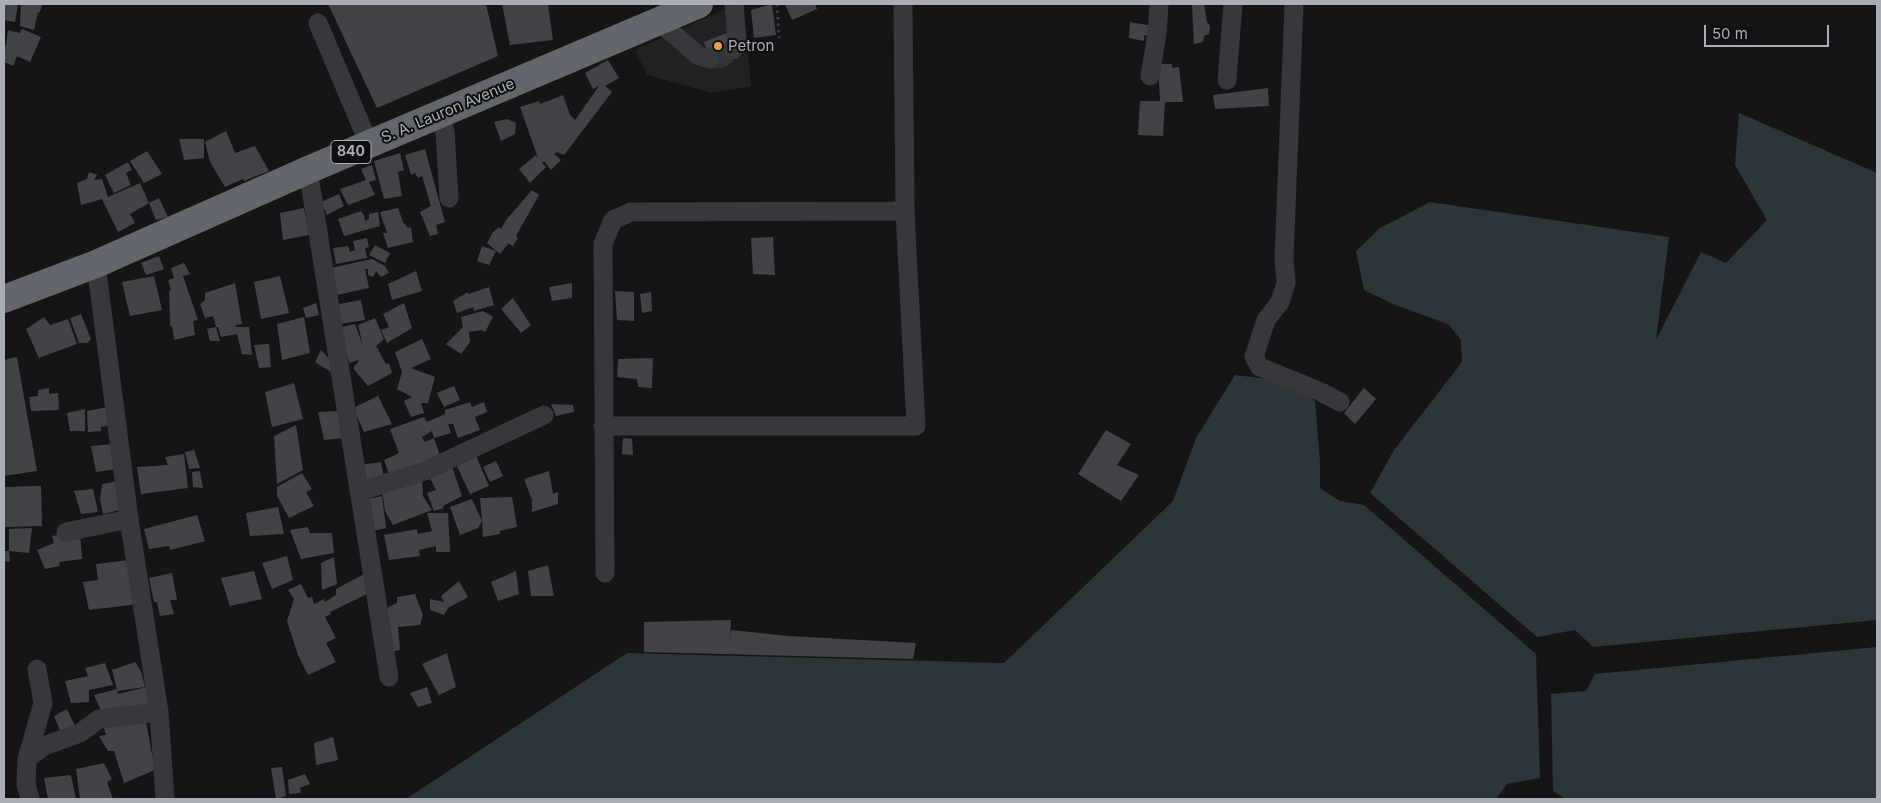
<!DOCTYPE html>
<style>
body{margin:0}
#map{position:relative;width:1881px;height:803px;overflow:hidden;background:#151517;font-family:Inter,sans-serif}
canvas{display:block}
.frame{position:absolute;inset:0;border:5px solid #a8adb6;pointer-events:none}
.scale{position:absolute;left:1704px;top:25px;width:125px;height:22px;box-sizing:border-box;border:2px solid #a8adb6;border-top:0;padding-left:6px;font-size:15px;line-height:18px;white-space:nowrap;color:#a8adb6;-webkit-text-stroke:4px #101012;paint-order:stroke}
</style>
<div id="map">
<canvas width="1881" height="803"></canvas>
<div class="frame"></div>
<div class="scale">50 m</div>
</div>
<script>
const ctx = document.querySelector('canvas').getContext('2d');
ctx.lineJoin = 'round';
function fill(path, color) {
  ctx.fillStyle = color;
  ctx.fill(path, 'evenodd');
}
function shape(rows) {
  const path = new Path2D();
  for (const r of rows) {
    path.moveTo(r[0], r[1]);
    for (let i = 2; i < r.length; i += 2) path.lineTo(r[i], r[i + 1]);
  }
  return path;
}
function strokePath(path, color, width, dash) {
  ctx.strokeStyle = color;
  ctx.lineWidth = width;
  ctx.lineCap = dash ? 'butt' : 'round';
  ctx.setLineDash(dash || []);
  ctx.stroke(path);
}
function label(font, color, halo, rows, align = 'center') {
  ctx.font = font + ' Inter,sans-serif';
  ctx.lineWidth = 4;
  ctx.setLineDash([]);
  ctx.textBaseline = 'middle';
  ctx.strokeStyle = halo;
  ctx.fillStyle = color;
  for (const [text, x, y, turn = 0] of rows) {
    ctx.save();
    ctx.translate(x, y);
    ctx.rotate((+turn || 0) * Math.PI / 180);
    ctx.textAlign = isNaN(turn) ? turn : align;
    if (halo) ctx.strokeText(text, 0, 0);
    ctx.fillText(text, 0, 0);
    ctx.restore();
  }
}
fill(shape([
 [736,4,743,4,751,86,712,93,647,75,635,50]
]), '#212124');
fill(shape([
 [1739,113,1877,173,1877,620,1593,647,1575,630,1537,637,1370,493,1394,450,1462,362,1461,340,1448,324,1395,305,1364,290,1356,251,1380,228,1430,202,1669,237,1656,340,1701,252,1726,263,1767,220,1735,165],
 [1235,375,1284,381,1315,401,1320,461,1320,488,1340,501,1364,505,1536,654,1540,778,1507,784,1496,799,406,799,627,653,1004,663,1173,501,1196,438],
 [1877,647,1877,799,1566,799,1553,791,1551,694,1586,691,1595,674]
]), '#2c353a');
fill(shape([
 [4,4,18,4,15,22,4,20],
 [21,4,43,4,39,13,38,12,34,30,20,26],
 [328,4,486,4,498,56,377,108],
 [502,4,548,4,553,40,510,45],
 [772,4,776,35,754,38,751,10],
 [785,4,815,4,817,9,792,20],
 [1192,4,1204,4,1207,22,1210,26,1209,34,1204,36,1203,42,1194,44],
 [1130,22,1153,26,1153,37,1144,35,1144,41,1129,38],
 [22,29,41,37,30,62,17,56,13,66,4,62,4,45,6,46,8,30,20,33],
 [727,33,736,57,713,65,704,42],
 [608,60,619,78,605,86,612,92,564,155,557,152,554,154,561,160,551,170,544,161,542,163,546,167,530,183,519,169,536,155,538,158,520,107,539,101,540,104,563,95,570,115,575,120,599,86,593,89,585,73],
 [1158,64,1172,64,1172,68,1179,67,1183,102,1165,102,1163,136,1138,135,1140,101,1160,101],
 [1268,88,1269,106,1215,109,1213,95],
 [507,119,516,123,515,134,501,141,494,122],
 [226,131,235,153,255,146,269,171,244,181,243,179,225,187,210,162,205,142],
 [179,139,204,139,204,158,184,160],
 [425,149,445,222,436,225,438,234,430,236,420,212,431,206,422,176,418,178,415,173,411,175,405,155],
 [147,151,162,174,144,183,130,161],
 [400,153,404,170,398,172,402,196,384,199,374,161],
 [128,162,132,170,126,173,131,185,114,193,105,175],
 [372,165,376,180,369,182,375,195,348,205,340,189,366,180,361,169],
 [89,172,97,175,94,180,102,179,108,197,140,183,149,203,130,214,135,223,118,232,102,199,81,205,77,183,87,179],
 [532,190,539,195,516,236,518,238,513,246,505,242,508,244,500,254,487,243,493,232,499,227,501,229,506,220],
 [339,194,344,206,327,215,321,202],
 [159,198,168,217,156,220,149,203],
 [304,208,309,235,283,240,280,213],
 [398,208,403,222,408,228,411,227,413,242,388,248,383,233,387,233,380,212],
 [361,211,364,215,365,221,369,219,369,214,378,212,380,226,344,236,338,219],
 [773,237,775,275,753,274,751,238],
 [367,238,369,247,365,248,367,258,336,264,333,248,348,246,350,252,355,250,353,241],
 [375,245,390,253,385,263,369,255],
 [482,246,496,251,489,265,477,261],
 [159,256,164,269,146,275,141,263],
 [372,259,385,266,389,273,381,277,376,271,373,277,368,275,368,269,365,269,369,288,337,295,331,268],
 [184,263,190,274,183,276,198,320,193,321,195,335,174,340,172,326,170,326,169,291,171,290,168,280,174,278,171,268],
 [416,271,422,291,392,300,388,284],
 [154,276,162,310,130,316,122,282],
 [280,276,289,313,261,319,254,282],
 [235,283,242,324,235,325,236,327,249,327,252,355,242,354,237,334,221,337,218,327,216,327,213,316,205,318,200,304,205,300,205,293],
 [572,283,572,298,552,301,549,287],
 [489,287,494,305,474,311,473,307,457,313,453,301,468,292,468,294],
 [615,291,634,292,634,321,617,320],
 [651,292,652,311,642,313,640,294],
 [513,298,531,325,521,333,501,309],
 [361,300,365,320,339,324,334,305],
 [316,303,319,315,306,318,303,308],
 [404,303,412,328,387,343,381,330,389,327,383,314],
 [483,311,493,317,485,332,482,330,469,332,470,342,461,354,446,344,463,327,461,317],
 [81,314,91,339,87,343,79,343,70,318],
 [44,317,50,325,68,319,77,344,39,358,26,329],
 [304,317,310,353,282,360,277,324],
 [375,318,384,339,376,346,386,364,389,363,392,373,368,386,353,368,359,361,358,360,350,363,335,329,355,324,363,346,358,325],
 [216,327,220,341,210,341,207,329],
 [422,339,431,359,411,368,435,377,428,403,421,403,424,413,411,417,404,401,412,397,397,389,402,372,395,352],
 [269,344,271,367,259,368,254,345],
 [321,350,333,363,331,372,315,362],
 [17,357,37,471,4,476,4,360],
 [653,358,652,388,638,387,637,379,617,377,618,359],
 [294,383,303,419,272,427,265,392],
 [454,386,460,400,444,407,437,393],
 [49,388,49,394,58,393,59,410,31,411,29,397,38,396,38,390],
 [1364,388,1376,399,1355,424,1344,413],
 [378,396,392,424,364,432,353,408],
 [470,402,472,407,484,402,487,412,475,417,480,430,458,438,453,424,448,424,451,433,434,438,441,458,389,474,384,460,399,453,390,429,424,417,427,422,445,414,445,410],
 [432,431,434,438,425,442,422,437],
 [551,404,573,405,574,412,556,416],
 [113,406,114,425,101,427,101,431,88,432,87,411],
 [85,409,85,431,70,431,67,413],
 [338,411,342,438,324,440,318,412],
 [296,425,303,470,277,484,274,436],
 [1106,430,1131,444,1117,465,1139,475,1121,501,1078,474],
 [623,438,632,439,633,455,622,454],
 [113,444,117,469,96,472,91,446],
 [194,450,200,468,189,469,185,452],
 [184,454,188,488,141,494,137,467,168,465,165,457],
 [476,456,489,486,470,494,455,462],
 [496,461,503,476,490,482,483,467],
 [381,462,385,482,361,486,359,465],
 [451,464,462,496,443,506,444,508,434,511,427,493,436,490,427,472],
 [200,471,203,488,193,487,192,472],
 [549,471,553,494,558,492,558,504,532,512,532,500,524,479],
 [302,473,312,489,306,492,314,506,289,518,277,496,277,487],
 [422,475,423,496,432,510,393,525,385,511,382,490],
 [119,481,123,509,103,514,100,499,102,484],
 [41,486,42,526,4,527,4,487],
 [93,489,98,512,81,514,74,491],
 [382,496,386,528,370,532,363,500],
 [512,497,517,527,500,531,500,534,483,537,482,521,478,528,460,535,450,507,472,499,482,521,480,498],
 [278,507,284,534,250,536,246,513],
 [427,513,448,513,450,552,436,552,436,546,419,550,420,556,389,560,384,535,417,529,418,534,432,531],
 [197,515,205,541,170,550,169,546,149,549,144,529],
 [308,527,310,533,332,533,334,553,301,559,290,530],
 [32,528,29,553,9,551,10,562,4,561,4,551,9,551,9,529],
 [80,532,82,559,59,562,60,566,45,569,37,550,54,543,52,536],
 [287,556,293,580,272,589,262,563],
 [334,557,337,584,322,590,321,563],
 [129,560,139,604,89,610,83,582,98,580,96,564],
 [548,565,554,596,531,596,528,571],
 [254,571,262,599,230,606,221,578],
 [516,571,519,594,498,601,491,582],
 [172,573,177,600,170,600,174,614,160,616,157,602,154,602,149,578],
 [366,573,371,592,330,612,331,614,325,617,336,638,326,643,336,662,308,675,298,655,287,621,294,599,288,590,301,584,308,598,312,597,314,604,324,599,325,602,336,595,336,589],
 [459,581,468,597,448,608,444,615,430,610,430,599,444,602,441,596],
 [415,594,423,615,420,625,398,627,400,650,391,652,386,608,397,603,397,597],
 [731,620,730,638,731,630,788,636,916,643,913,659,644,652,644,622],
 [447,653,456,687,439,695,422,664],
 [135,662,141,671,145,687,117,691,118,694,151,686,154,709,103,715,94,695,117,689,112,670],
 [105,663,113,685,89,690,89,702,71,703,65,681,88,676,85,668],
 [427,687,432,703,418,707,410,693],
 [67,709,76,728,61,733,54,716],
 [146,722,155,770,124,783,114,751,108,751,99,736,106,735,103,725],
 [333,737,338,760,316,765,314,743],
 [104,763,112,779,107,782,113,799,80,799,76,769],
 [282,767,286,796,276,799,271,768],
 [305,774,310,784,300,788,301,793,289,794,288,780],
 [71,775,76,799,48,799,44,778]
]), '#424347');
strokePath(shape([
 [710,59,722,58,733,50]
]), '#323337', 19, [19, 9]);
strokePath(shape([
 [777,4,779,38]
]), '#3c3f43', 3, [2.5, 4]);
strokePath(shape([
 [1294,4,1284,259,1286,283,1280,302,1266,320,1254,357,1260,367,1321,392,1340,402],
 [658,21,699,56,710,59],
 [318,23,369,144],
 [733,50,737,40,734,4],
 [1150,76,1157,34,1159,4],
 [1227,80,1233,4],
 [440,115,445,132,449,198],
 [308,170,389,677],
 [96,264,129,519,159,712,165,799],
 [603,426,916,426,905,211,903,4],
 [361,491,425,471,544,415],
 [66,532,129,519],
 [605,573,603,244,613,220,631,212,905,211],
 [27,759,44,746,80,733,99,719,159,712],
 [30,799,26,784,27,759,43,703,37,669]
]), '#36383c', 19);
strokePath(shape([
 [4,299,96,264,308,170,699,4]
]), '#63666c', 28);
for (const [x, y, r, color] of [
 [718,46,5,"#e8a23c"]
]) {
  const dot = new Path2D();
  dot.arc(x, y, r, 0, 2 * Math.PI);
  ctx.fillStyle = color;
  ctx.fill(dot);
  strokePath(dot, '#101012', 2);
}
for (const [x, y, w] of [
 [351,152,40]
]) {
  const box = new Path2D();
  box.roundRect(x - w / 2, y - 11.5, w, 23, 4);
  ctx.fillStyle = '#101012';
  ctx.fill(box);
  strokePath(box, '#a8adb6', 1);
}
label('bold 14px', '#a8adb6', null, [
 ["840",351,152]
]);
label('15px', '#a8adb6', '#101012', [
 ["Petron",728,46]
], 'left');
label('15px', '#a8adb6', '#101012', [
 ["S. A. Lauron Avenue",448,111,-23]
]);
</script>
